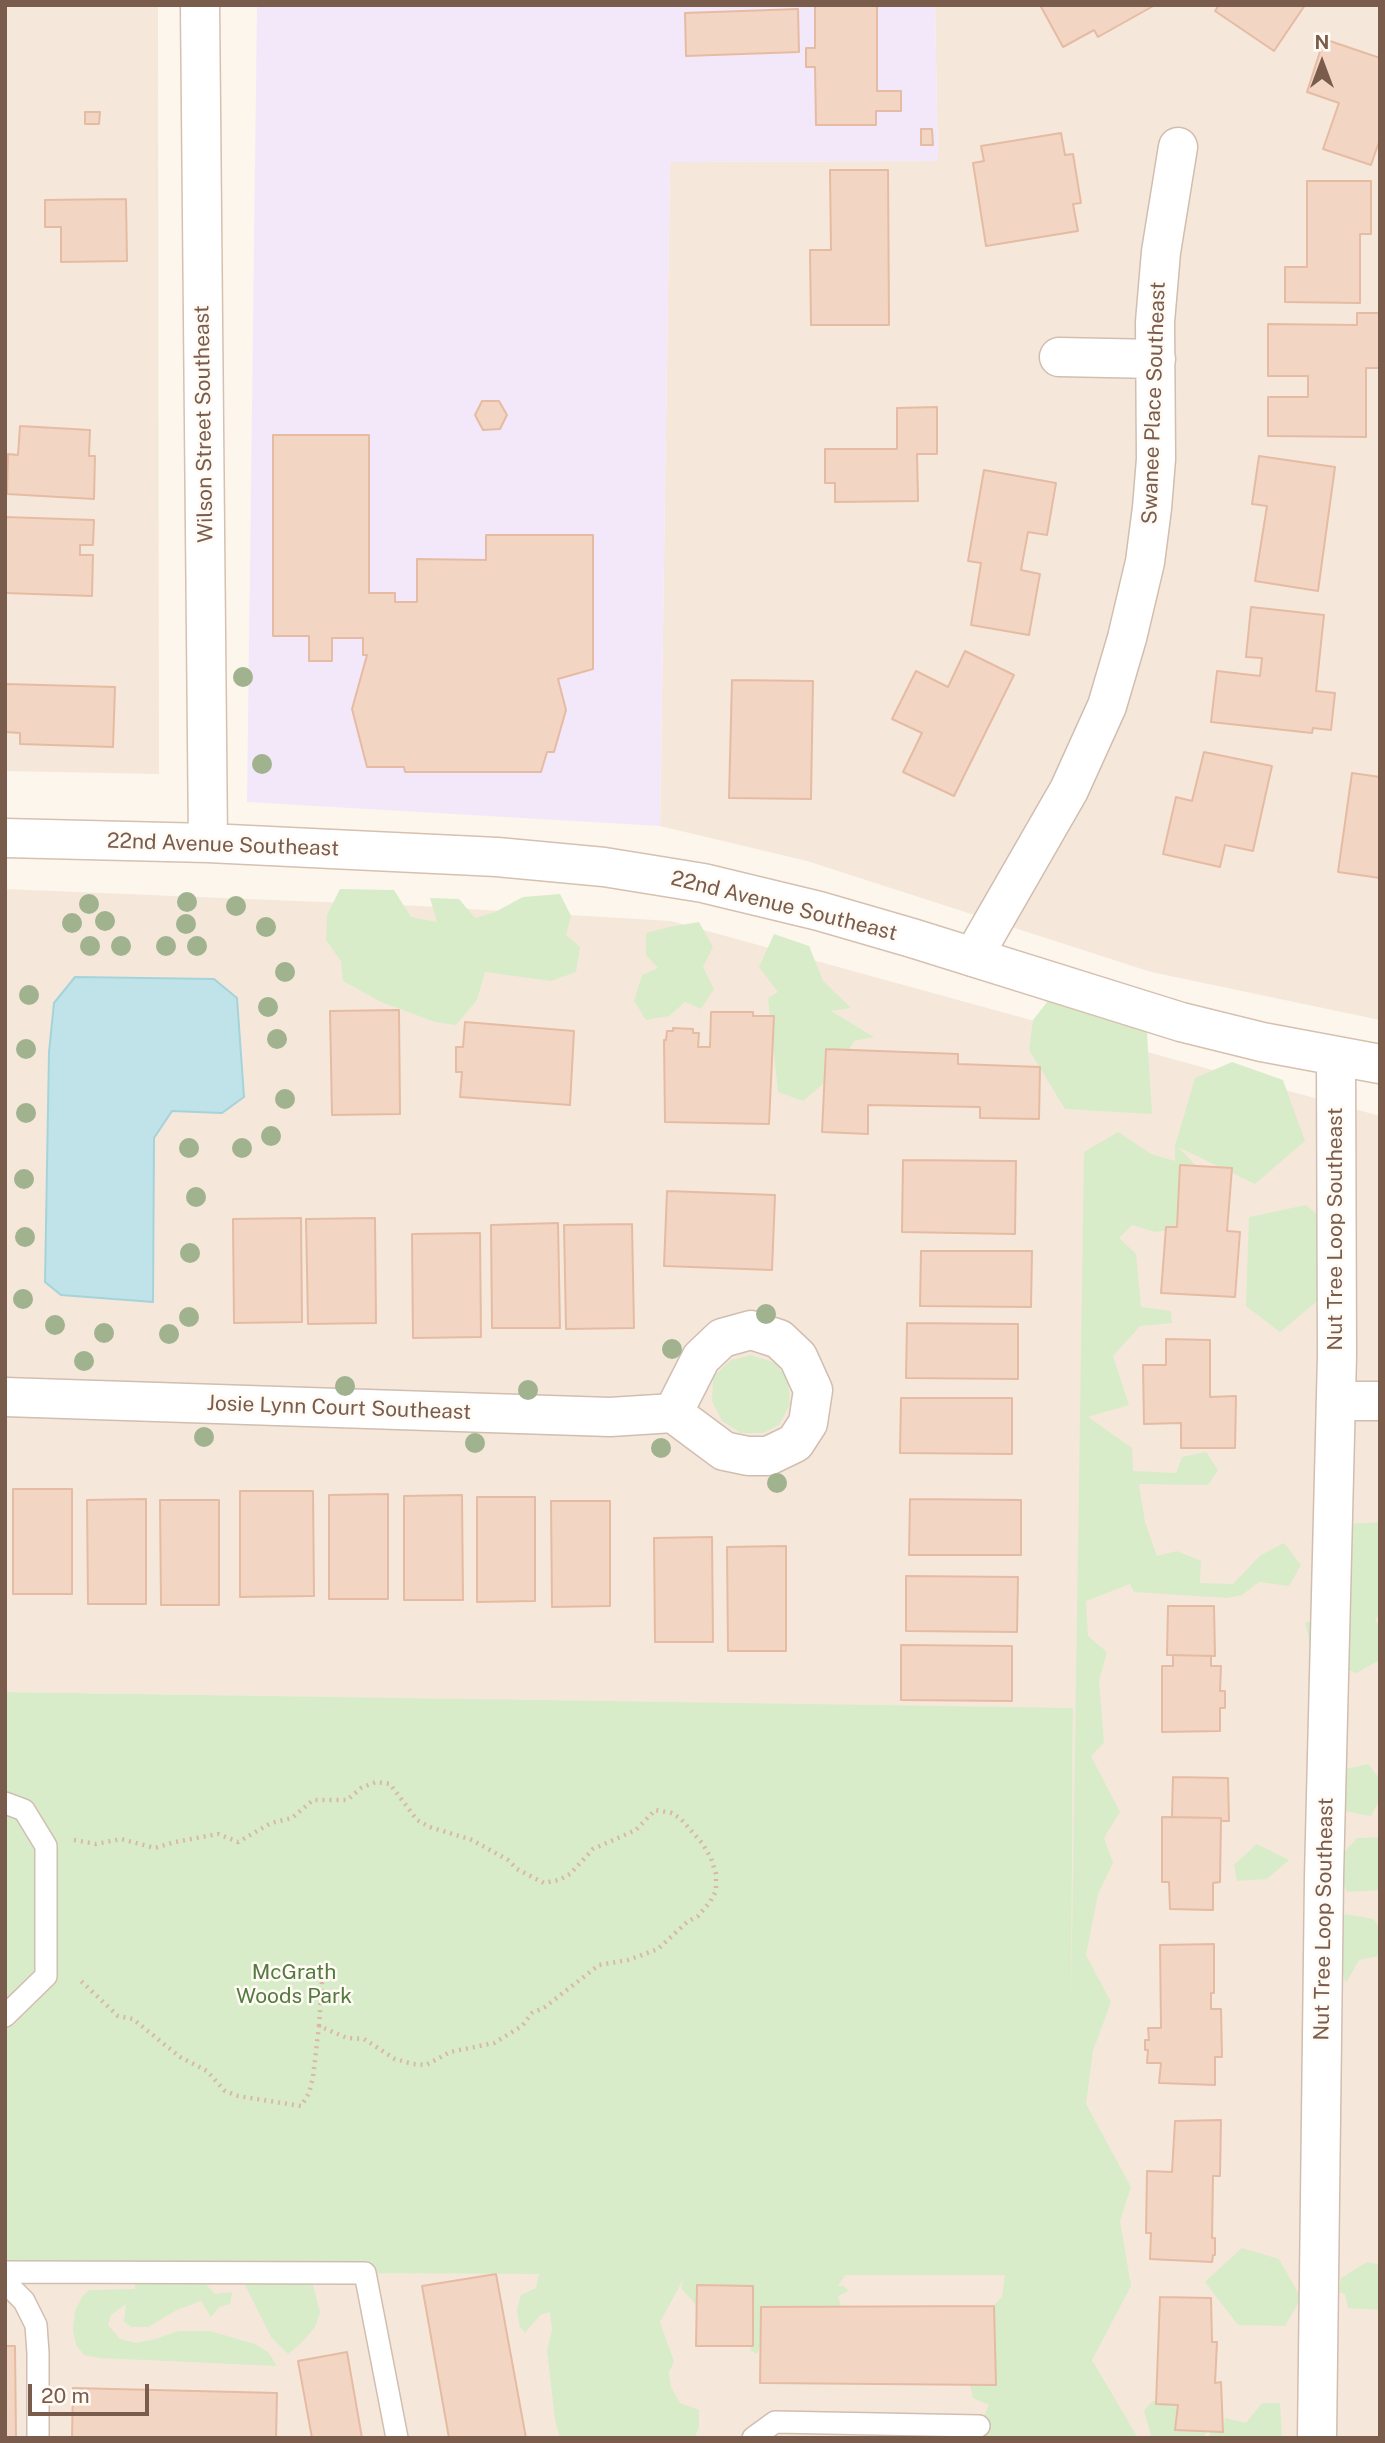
<!DOCTYPE html>
<style>
body{margin:0}
#map{position:relative;width:1385px;height:2443px;overflow:hidden;background:#fdf6ec;font-family:"Public Sans",sans-serif}
canvas{display:block}
.frame{position:absolute;inset:0;border:7px solid #7a5c4d;pointer-events:none}
.north{position:absolute;left:1287px;top:28px;width:70px;height:70px;-webkit-text-stroke:5px #fffaf3;paint-order:stroke;rotate:0deg;font-size:19px;font-weight:700;line-height:28px;text-align:center;color:#7a5c4d}
.north::after{content:'';display:block;margin:auto;width:24px;height:32px;background:#7a5c4d;clip-path:polygon(50% 0,100% 100%,50% 72%,0 100%)}
.scale{position:absolute;left:28px;top:2384px;width:121px;height:32px;box-sizing:border-box;border:4px solid #7a5c4d;border-top:0;padding-left:9px;font-size:21px;line-height:24px;white-space:nowrap;color:#7a5c4d;-webkit-text-stroke:5px #fffaf3;paint-order:stroke}
</style>
<div id="map">
<canvas width="1385" height="2443"></canvas>
<div class="frame"></div>
<div class="north">N</div>
<div class="scale">20 m</div>
</div>
<script>
const ctx = document.querySelector('canvas').getContext('2d');
ctx.lineJoin = 'round';
function fill(path, color) {
  ctx.fillStyle = color;
  ctx.fill(path, 'evenodd');
}
function shape(rows) {
  const path = new Path2D();
  for (const r of rows) {
    path.moveTo(r[0], r[1]);
    for (let i = 2; i < r.length; i += 2) path.lineTo(r[i], r[i + 1]);
  }
  return path;
}
function strokePath(path, color, width, dash) {
  ctx.strokeStyle = color;
  ctx.lineWidth = width;
  ctx.lineCap = dash ? 'butt' : 'round';
  ctx.setLineDash(dash || []);
  ctx.stroke(path);
}
function label(font, color, halo, rows, align = 'center') {
  ctx.font = font + ' "Public Sans",sans-serif';
  ctx.lineWidth = 5;
  ctx.setLineDash([]);
  ctx.textBaseline = 'middle';
  ctx.strokeStyle = halo;
  ctx.fillStyle = color;
  for (const [text, x, y, turn = 0] of rows) {
    ctx.save();
    ctx.translate(x, y);
    ctx.rotate((+turn || 0) * Math.PI / 180);
    ctx.textAlign = isNaN(turn) ? turn : align;
    if (halo) ctx.strokeText(text, 0, 0);
    ctx.fillText(text, 0, 0);
    ctx.restore();
  }
}
fill(shape([
 [5,5,158,5,159,774,5,771],
 [935,5,1380,5,1380,1020,1151,972,807,861,660,826,670,162,938,161],
 [5,889,419,906,671,921,1380,1116,1380,2438,5,2438,5,2272,1068,2275,1073,1709,5,1692]
]), '#f5e8da');
fill(shape([
 [257,5,935,5,938,161,670,162,660,826,247,802]
]), '#f3e8fa');
fill(shape([
 [340,889,394,890,411,917,437,922,430,898,459,899,475,918,495,912,523,897,560,894,571,916,566,935,580,947,576,972,551,981,485,972,477,1000,456,1025,435,1022,381,1002,343,981,341,961,326,940,327,915],
 [699,922,713,947,703,967,714,989,701,1009,685,1002,669,1016,646,1020,634,1001,642,975,658,968,646,955,646,933,669,927],
 [774,934,809,946,823,981,851,1008,831,1011,874,1037,854,1041,836,1073,803,1101,778,1092,768,998,778,992,759,967],
 [1073,969,1147,1033,1152,1114,1065,1109,1029,1050,1033,1020],
 [1232,1062,1283,1080,1305,1141,1255,1184,1178,1147,1204,1174,1193,1219,1171,1230,1155,1232,1132,1225,1119,1238,1136,1254,1141,1307,1171,1311,1172,1323,1140,1326,1113,1356,1129,1405,1088,1417,1132,1448,1133,1471,1176,1473,1182,1457,1206,1452,1218,1470,1208,1485,1139,1484,1145,1522,1157,1556,1177,1551,1201,1561,1200,1583,1233,1584,1261,1555,1284,1543,1301,1565,1289,1586,1259,1582,1242,1595,1227,1598,1134,1592,1130,1584,1086,1601,1088,1636,1107,1652,1099,1681,1104,1743,1091,1756,1120,1812,1104,1838,1113,1863,1098,1894,1086,1955,1111,2002,1093,2051,1086,2104,1131,2187,1120,2221,1131,2286,1092,2360,1138,2438,979,2438,979,2426,989,2405,973,2398,970,2385,988,2312,1002,2297,1005,2275,845,2275,838,2286,844,2286,849,2291,838,2296,841,2307,765,2335,757,2354,751,2351,750,2340,753,2323,750,2316,753,2311,751,2306,697,2306,681,2288,684,2278,660,2322,674,2362,669,2372,671,2387,680,2403,699,2410,699,2427,696,2434,697,2438,560,2438,555,2420,547,2350,552,2330,550,2312,540,2315,525,2333,519,2325,517,2310,521,2295,536,2288,539,2274,300,2273,313,2285,320,2312,315,2327,300,2344,288,2354,271,2337,239,2273,202,2280,215,2294,232,2292,230,2304,219,2307,211,2317,201,2301,177,2310,148,2327,132,2327,124,2322,126,2304,111,2315,108,2325,120,2339,136,2343,155,2339,179,2331,210,2331,255,2344,268,2352,277,2366,100,2358,84,2355,76,2345,73,2331,75,2311,82,2297,89,2290,135,2289,135,2273,5,2272,5,1692,1073,1708,1071,2007,1084,1152,1118,1132,1151,1154,1175,1161,1175,1146,1195,1078],
 [1306,1205,1352,1243,1322,1297,1280,1332,1246,1306,1249,1217],
 [751,1355,775,1363,788,1380,790,1404,779,1425,763,1433,741,1433,722,1421,712,1401,713,1377,731,1360],
 [1380,1522,1380,1616,1375,1618,1380,1629,1380,1660,1356,1673,1313,1656,1305,1623,1340,1609,1311,1577,1347,1524],
 [1368,1764,1380,1779,1380,1799,1371,1816,1344,1811,1341,1770],
 [1380,1837,1380,1890,1347,1892,1334,1863,1357,1838],
 [1257,1844,1289,1860,1267,1879,1237,1881,1234,1865],
 [1346,1914,1373,1919,1380,1927,1380,1956,1359,1960,1346,1983,1337,1956,1331,1923],
 [1242,2248,1279,2259,1301,2298,1285,2326,1238,2325,1205,2282],
 [1367,2262,1380,2265,1380,2310,1348,2308,1345,2294,1339,2292,1341,2278],
 [1153,2401,1183,2403,1208,2429,1203,2438,1148,2438,1151,2436,1144,2410],
 [1262,2403,1280,2403,1282,2438,1210,2438,1210,2432,1223,2432,1225,2418,1246,2423]
]), '#d8ecc9');
const water = shape([
 [75,977,214,979,237,998,244,1097,222,1113,172,1111,154,1138,153,1302,61,1295,45,1282,49,1052,54,1003,75,977]
]);
fill(water, '#bfe3e8');
strokePath(water, '#a5d3da', 2);
const building = shape([
 [815,5,877,5,877,91,901,91,901,111,876,111,876,125,816,125,815,67,806,67,806,48,815,48,815,5],
 [1040,5,1155,5,1098,37,1094,30,1063,47,1040,5],
 [1219,5,1305,5,1274,51,1215,11,1219,5],
 [798,9,799,52,686,56,685,13,798,9],
 [1324,39,1380,58,1380,139,1371,165,1323,149,1339,103,1307,92,1324,39],
 [85,112,100,112,99,124,85,124,85,112],
 [921,129,932,129,933,145,921,145,921,129],
 [1061,133,1065,155,1073,154,1081,203,1073,204,1078,231,986,246,973,163,984,161,981,146,1061,133],
 [830,170,888,170,889,325,811,325,810,250,831,250,830,170],
 [1307,181,1371,181,1371,234,1360,234,1360,303,1285,302,1285,267,1307,267,1307,181],
 [126,199,127,261,61,262,61,227,45,227,45,200,126,199],
 [1357,313,1380,313,1380,368,1366,368,1366,437,1268,436,1268,397,1308,397,1308,376,1268,376,1268,324,1357,325,1357,313],
 [482,401,499,401,507,415,500,429,483,430,475,415,482,401],
 [937,407,937,454,917,454,918,501,835,502,835,483,825,483,825,449,897,449,897,408,937,407],
 [20,426,90,430,89,456,95,456,94,499,7,494,8,454,18,455,20,426],
 [273,435,369,435,369,593,395,593,395,602,417,602,417,559,486,560,486,535,593,535,593,669,558,679,566,710,554,752,547,752,541,772,405,772,404,767,367,767,352,709,367,655,363,655,363,638,332,638,332,661,309,661,309,636,273,636,273,435],
 [1259,456,1335,467,1318,591,1255,581,1267,506,1252,504,1259,456],
 [984,470,1056,483,1047,535,1028,532,1021,570,1040,574,1029,635,971,625,981,563,968,561,984,470],
 [5,517,94,520,93,545,80,545,80,555,93,555,92,596,5,593,5,517],
 [1251,607,1324,615,1316,691,1335,693,1331,730,1313,728,1312,733,1211,722,1217,671,1260,676,1262,658,1246,657,1251,607],
 [965,651,1014,675,954,796,903,772,922,733,892,719,916,671,948,687,965,651],
 [732,680,813,681,811,799,729,798,732,680],
 [5,684,115,687,113,747,20,744,20,733,5,732,5,684],
 [1204,752,1272,766,1253,851,1225,845,1220,867,1163,854,1176,797,1192,801,1204,752],
 [1352,773,1380,777,1380,878,1338,872,1352,773],
 [399,1010,400,1114,332,1115,330,1011,399,1010],
 [711,1012,753,1012,753,1016,774,1016,769,1124,665,1122,664,1040,666,1040,667,1031,673,1031,673,1028,693,1029,693,1033,699,1033,698,1047,710,1047,711,1012],
 [465,1022,574,1031,570,1105,460,1097,462,1072,456,1072,456,1047,463,1047,465,1022],
 [826,1049,958,1054,958,1064,1040,1067,1039,1119,980,1118,980,1107,868,1105,868,1134,822,1132,826,1049],
 [903,1160,1016,1161,1015,1234,902,1232,903,1160],
 [1180,1165,1232,1168,1227,1231,1240,1232,1235,1297,1161,1293,1166,1227,1177,1227,1180,1165],
 [667,1191,775,1195,772,1270,664,1266,667,1191],
 [301,1218,302,1322,234,1323,233,1219,301,1218],
 [375,1218,376,1323,308,1324,306,1219,375,1218],
 [558,1223,560,1328,492,1328,491,1225,558,1223],
 [632,1224,634,1328,566,1329,564,1225,632,1224],
 [480,1233,481,1337,413,1338,412,1234,480,1233],
 [921,1251,1032,1251,1031,1307,920,1306,921,1251],
 [907,1323,1018,1324,1018,1379,906,1378,907,1323],
 [1166,1339,1210,1340,1210,1397,1236,1396,1235,1448,1181,1448,1181,1423,1144,1424,1143,1365,1166,1365,1166,1339],
 [901,1398,1012,1398,1012,1454,900,1453,901,1398],
 [13,1489,72,1489,72,1594,13,1594,13,1489],
 [240,1491,313,1491,314,1596,240,1597,240,1491],
 [388,1494,388,1599,329,1599,329,1495,388,1494],
 [462,1495,463,1600,404,1600,404,1496,462,1495],
 [477,1497,535,1497,535,1601,477,1602,477,1497],
 [146,1499,146,1604,88,1604,87,1500,146,1499],
 [910,1499,1021,1500,1021,1555,909,1555,910,1499],
 [160,1500,219,1500,219,1605,161,1605,160,1500],
 [551,1501,610,1501,610,1606,552,1607,551,1501],
 [712,1537,713,1642,655,1642,654,1538,712,1537],
 [786,1546,786,1651,728,1651,727,1547,786,1546],
 [906,1576,1018,1577,1017,1632,906,1631,906,1576],
 [1168,1606,1214,1606,1215,1656,1167,1655,1168,1606],
 [901,1645,1012,1646,1012,1701,901,1700,901,1645],
 [1173,1655,1211,1656,1211,1666,1221,1666,1220,1691,1225,1691,1225,1708,1220,1708,1220,1731,1162,1732,1162,1666,1173,1666,1173,1655],
 [1173,1777,1228,1778,1229,1821,1221,1821,1221,1818,1172,1817,1173,1777],
 [1162,1817,1221,1818,1220,1882,1213,1883,1213,1910,1170,1909,1169,1882,1162,1882,1162,1817],
 [1214,1944,1214,1993,1211,1993,1211,2009,1221,2009,1222,2057,1215,2057,1215,2085,1159,2083,1161,2063,1147,2063,1148,2050,1145,2050,1145,2040,1149,2040,1148,2028,1161,2028,1160,1945,1214,1944],
 [1221,2120,1220,2176,1213,2176,1212,2238,1215,2238,1215,2255,1213,2255,1212,2262,1150,2259,1151,2233,1146,2233,1147,2171,1172,2172,1175,2121,1221,2120],
 [496,2274,526,2438,449,2438,422,2286,496,2274],
 [697,2285,753,2286,753,2346,696,2346,697,2285],
 [1160,2297,1211,2298,1212,2342,1217,2342,1215,2383,1221,2382,1223,2432,1175,2430,1178,2405,1156,2404,1160,2297],
 [994,2306,996,2385,760,2383,761,2307,994,2306],
 [5,2346,15,2346,16,2438,5,2438,5,2346],
 [347,2352,362,2438,312,2438,298,2361,347,2352],
 [73,2388,277,2393,276,2438,72,2438,73,2388]
]);
fill(building, '#f3d5c3');
strokePath(building, '#e6bba3', 2);
const lane = shape([
 [5,1803,24,1810,46,1846,46,1976,5,2016],
 [5,2272,365,2273,397,2438],
 [5,2282,24,2301,36,2325,38,2353,38,2438],
 [753,2438,775,2422,979,2426]
]);
const street = shape([
 [1059,357,1156,359],
 [973,957,1069,790,1107,706,1127,638,1145,562,1152,508,1156,459,1155,322,1161,252,1178,147],
 [5,1397,610,1417,673,1413,724,1451,748,1456,768,1456,795,1443,808,1423,813,1390,798,1357,779,1339,751,1330,722,1338,701,1358,673,1413],
 [1336,1401,1380,1401],
 [1317,2438,1324,1877,1337,1355,1336,1057]
]);
const secondary = shape([
 [200,5,208,843],
 [5,838,208,843,497,857,604,867,703,883,819,911,912,938,1181,1022,1262,1042,1380,1064]
]);
strokePath(lane, '#d1beb0', 24);
strokePath(street, '#d1beb0', 41);
strokePath(secondary, '#d6c0b0', 41);
strokePath(shape([
 [74,1840,96,1844,121,1839,155,1848,175,1842,218,1834,238,1842,271,1823,292,1818,313,1800,347,1800,361,1788,376,1782,390,1784,417,1820,430,1827,472,1840,508,1860,517,1869,544,1883,559,1880,570,1874,593,1849,636,1830,655,1810,672,1813,681,1819,702,1843,711,1858,716,1874,716,1891,710,1902,698,1916,687,1922,658,1949,628,1960,599,1965,545,2007,532,2013,522,2026,494,2043,450,2052,426,2065,413,2064,395,2059,364,2039,347,2038,319,2026,313,2077,309,2093,301,2106,238,2096,225,2091,207,2071,180,2057,133,2019,118,2016,80,1980],
 [319,2026,323,1967]
]), '#d9b8a5', 4.5, [2, 5]);
strokePath(lane, '#fff', 21);
strokePath(street, '#fff', 38);
strokePath(secondary, '#fff', 38);
ctx.fillStyle = '#a0b28e';
for (const [x, y] of [
 [243,677],
 [262,764],
 [187,902],
 [89,904],
 [236,906],
 [105,921],
 [72,923],
 [186,924],
 [266,927],
 [90,946],
 [121,946],
 [166,946],
 [197,946],
 [285,972],
 [29,995],
 [268,1007],
 [277,1039],
 [26,1049],
 [285,1099],
 [26,1113],
 [271,1136],
 [189,1148],
 [242,1148],
 [24,1179],
 [196,1197],
 [25,1237],
 [190,1253],
 [23,1299],
 [766,1314],
 [189,1317],
 [55,1325],
 [104,1333],
 [169,1334],
 [672,1349],
 [84,1361],
 [345,1386],
 [528,1390],
 [204,1437],
 [475,1443],
 [661,1448],
 [777,1483]
]) {
  ctx.beginPath();
  ctx.arc(x, y, 10, 0, 2 * Math.PI);
  ctx.fill();
}
label('21px', '#7a5c4d', '#fffaf3', [
 ["Swanee Place Southeast",1154,403,-88],
 ["Wilson Street Southeast",204,424,-91],
 ["22nd Avenue Southeast",223,845,2],
 ["22nd Avenue Southeast",784,906,14],
 ["Nut Tree Loop Southeast",1336,1229,-90],
 ["Josie Lynn Court Southeast",339,1408,2],
 ["Nut Tree Loop Southeast",1324,1919,-89]
]);
label('21px', '#537a41', '#fffaf3', [
 ["McGrath",294,1973],
 ["Woods Park",294,1997]
]);
</script>
